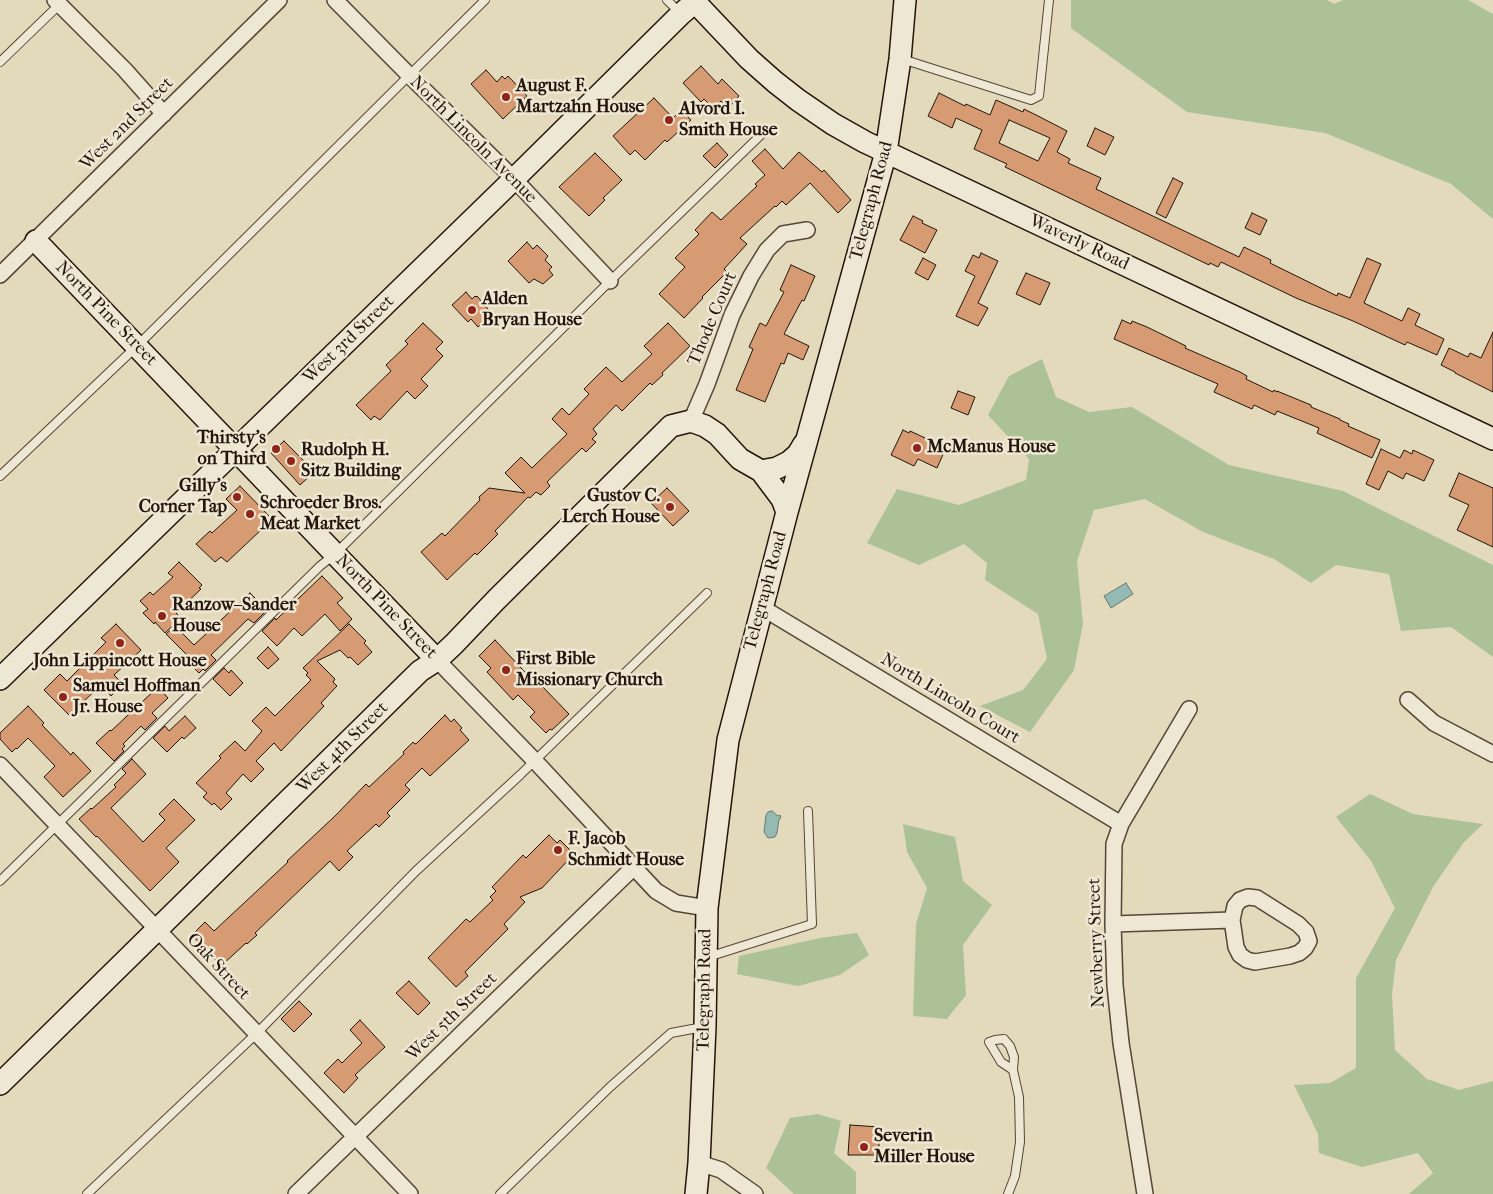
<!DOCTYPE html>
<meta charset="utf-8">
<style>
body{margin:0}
canvas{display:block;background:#e3dabc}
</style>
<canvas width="1493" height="1194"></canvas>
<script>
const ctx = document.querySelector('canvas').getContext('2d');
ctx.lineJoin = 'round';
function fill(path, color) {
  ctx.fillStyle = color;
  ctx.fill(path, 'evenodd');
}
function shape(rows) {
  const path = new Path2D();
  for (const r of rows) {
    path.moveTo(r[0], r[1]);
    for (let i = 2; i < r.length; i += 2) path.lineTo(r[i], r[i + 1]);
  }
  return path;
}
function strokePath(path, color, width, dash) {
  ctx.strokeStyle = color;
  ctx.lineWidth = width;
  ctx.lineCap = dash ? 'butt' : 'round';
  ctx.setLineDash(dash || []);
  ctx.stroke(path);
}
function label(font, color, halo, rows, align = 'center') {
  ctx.font = font + ' "IM FELL French Canon",serif';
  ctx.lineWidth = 5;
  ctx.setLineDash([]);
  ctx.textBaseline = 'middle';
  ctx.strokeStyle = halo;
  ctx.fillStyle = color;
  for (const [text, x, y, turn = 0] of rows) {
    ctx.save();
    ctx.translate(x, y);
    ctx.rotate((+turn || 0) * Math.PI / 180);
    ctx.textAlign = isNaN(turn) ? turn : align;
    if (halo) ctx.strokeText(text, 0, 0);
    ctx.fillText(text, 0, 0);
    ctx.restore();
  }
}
fill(shape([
 [1071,0,1327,0,1334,4,1343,0,1468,0,1493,14,1493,219,1451,184,1325,133,1187,112,1071,28],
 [1042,359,1056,397,1089,412,1132,407,1229,465,1343,491,1493,565,1493,657,1451,627,1401,631,1389,574,1336,565,1311,583,1274,559,1203,532,1145,499,1094,510,1077,561,1083,624,1074,670,1030,732,980,706,1023,690,1047,659,1038,614,985,580,987,563,964,544,919,565,867,543,897,489,959,505,1026,480,1029,459,988,415,1009,376],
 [1370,794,1413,814,1483,824,1464,842,1433,887,1396,960,1392,994,1395,1050,1427,1079,1459,1090,1493,1081,1493,1194,1409,1194,1433,1173,1418,1153,1362,1167,1319,1153,1318,1134,1294,1085,1330,1083,1356,1068,1356,978,1395,908,1371,861,1336,817],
 [903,824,955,837,963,881,992,905,963,945,966,995,947,1019,913,1016,916,924,927,888,907,852],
 [857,933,869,955,840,975,798,986,737,974,739,956,820,938],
 [818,1114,841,1121,834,1153,856,1172,856,1194,794,1194,766,1168,790,1118]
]), '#adc196');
const water = shape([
 [1126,583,1133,594,1111,608,1104,596,1126,583],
 [772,811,778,816,780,815,781,818,779,819,777,833,775,837,768,838,764,832,766,815,768,812,772,811]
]);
fill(water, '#95bab4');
strokePath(water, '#687871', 1);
const building = shape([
 [701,66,718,84,722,79,739,96,728,108,721,101,714,109,704,99,701,102,683,83,701,66],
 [486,70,497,82,502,76,505,79,508,76,527,96,503,119,471,84,486,70],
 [939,93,965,106,966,104,990,115,996,100,1023,112,1024,109,1040,117,1067,131,1057,152,1070,159,1068,163,1101,178,1096,189,1239,257,1244,247,1271,260,1270,263,1337,296,1338,293,1350,298,1367,258,1381,264,1364,303,1402,321,1408,308,1420,314,1415,325,1444,339,1437,355,1407,342,1405,345,1353,321,1296,298,1221,262,1218,267,1210,263,1209,265,1005,167,1007,164,974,149,982,130,956,118,952,128,928,116,939,93],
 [1009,120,1050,138,1038,161,999,143,1009,120],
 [654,98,673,118,681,110,691,120,667,142,665,140,645,160,635,150,630,155,613,136,654,98],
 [1095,128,1114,137,1105,155,1087,146,1095,128],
 [717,143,728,155,715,168,703,156,717,143],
 [765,149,783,169,799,152,822,172,824,170,851,200,838,213,810,183,786,205,782,201,776,207,775,206,740,238,747,244,724,269,727,272,702,297,703,298,684,318,659,294,685,267,675,258,699,234,695,230,712,212,721,220,757,186,755,184,765,175,752,161,765,149],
 [595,153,622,180,603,198,605,200,589,216,559,187,595,153],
 [1173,178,1183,183,1166,218,1156,213,1173,178],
 [1252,213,1267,220,1260,235,1245,228,1252,213],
 [913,216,923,221,922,223,937,230,925,253,900,240,913,216],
 [527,242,533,249,537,245,548,256,545,260,552,267,549,270,553,275,543,284,534,279,529,283,508,261,527,242],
 [981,253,998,261,978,303,988,308,978,326,956,316,975,276,965,271,973,255,979,258,981,253],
 [923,258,936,265,928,280,915,273,923,258],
 [791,265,815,276,804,301,802,300,784,334,809,346,803,360,788,353,784,364,781,363,765,402,736,390,753,349,749,347,760,323,766,326,784,292,780,290,791,265],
 [1026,273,1050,283,1040,305,1016,294,1026,273],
 [466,292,472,299,475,296,476,297,477,296,492,314,478,327,471,319,468,322,452,305,466,292],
 [1122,320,1131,324,1132,321,1147,327,1186,346,1185,348,1240,372,1247,376,1246,379,1273,392,1274,390,1277,392,1277,391,1311,405,1311,407,1340,419,1340,420,1349,424,1348,426,1380,440,1372,458,1317,433,1319,428,1277,411,1275,415,1254,405,1252,409,1214,392,1218,384,1114,339,1122,320],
 [423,323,443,342,436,349,443,356,421,379,428,386,415,399,407,391,380,420,374,416,371,420,356,405,391,371,386,365,408,344,405,341,423,323],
 [668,323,690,346,662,373,663,375,652,385,650,383,622,411,616,405,593,429,597,434,592,439,596,442,586,452,582,448,547,482,550,486,541,495,536,492,530,498,528,497,495,531,498,534,477,555,475,553,447,580,421,552,442,533,445,536,480,500,479,497,489,488,525,493,505,473,521,457,532,468,567,434,552,419,562,408,569,415,589,394,584,389,606,367,622,382,652,354,644,346,668,323],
 [1493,332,1493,392,1455,373,1455,372,1441,365,1449,348,1468,357,1470,353,1481,358,1493,332],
 [958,391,975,397,968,415,951,408,958,391],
 [903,430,909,433,910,431,936,443,935,445,945,450,937,468,918,459,914,466,891,455,903,430],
 [284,441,311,468,308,471,312,474,300,485,271,453,284,441],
 [1381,449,1400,458,1404,450,1412,454,1413,450,1434,460,1424,481,1406,473,1403,479,1388,471,1379,490,1366,484,1381,449],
 [1459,473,1493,488,1493,547,1457,530,1469,505,1449,496,1459,473],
 [240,486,270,517,259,528,261,530,227,562,221,557,215,562,196,544,210,531,212,533,237,510,226,499,240,486],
 [667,488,689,511,673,526,651,503,667,488],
 [179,562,202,585,199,588,201,589,176,613,181,618,165,633,155,622,154,624,143,613,148,609,140,601,150,592,153,595,173,577,168,573,179,562],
 [322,576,343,598,337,603,352,619,340,631,325,614,302,636,294,628,277,646,262,631,275,618,276,620,322,576],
 [250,593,267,610,254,623,248,619,211,655,216,660,205,671,203,669,199,673,185,659,188,656,166,634,175,626,194,645,250,593],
 [116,624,141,650,114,675,123,684,111,696,101,685,83,702,86,705,72,718,44,690,60,674,67,681,106,642,101,638,116,624],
 [349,624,366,641,364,643,372,652,358,665,350,657,348,658,340,650,317,661,335,679,333,682,337,686,321,703,324,706,281,751,274,743,256,761,264,769,251,782,243,774,226,793,232,799,221,810,214,803,212,805,203,797,207,793,196,783,221,758,219,756,235,741,245,751,262,731,252,721,266,707,275,716,311,680,306,675,308,673,303,668,349,624],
 [495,640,538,686,540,684,569,714,552,730,550,729,546,733,530,717,535,712,518,695,513,700,487,672,491,668,479,656,495,640],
 [268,647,279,659,268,669,257,658,268,647],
 [224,668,229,673,231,670,243,683,230,696,213,679,224,668],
 [158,687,168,698,152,713,157,718,145,730,141,726,123,744,125,746,122,749,124,751,114,761,96,743,110,730,111,731,158,687],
 [28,706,44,723,42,725,71,755,73,752,91,771,63,797,44,777,55,766,28,738,17,749,16,748,12,752,0,739,0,733,28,706],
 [445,715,451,722,454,719,462,728,460,730,469,740,430,776,422,768,405,785,410,790,387,813,390,816,379,827,376,824,347,851,353,857,339,871,330,861,255,933,257,935,247,944,246,943,221,966,192,935,205,922,214,931,288,862,287,861,335,816,366,784,369,787,404,754,403,752,413,742,415,744,417,743,445,715],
 [185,716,196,728,184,739,182,737,167,752,153,738,165,726,169,731,185,716],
 [132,759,146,774,111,808,143,842,165,820,159,814,174,799,195,820,166,848,179,862,150,891,97,836,96,837,79,819,91,808,92,809,116,787,114,785,126,773,122,769,132,759],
 [549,835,557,843,560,840,574,854,542,888,520,897,525,902,504,924,508,929,465,972,468,976,456,987,428,958,466,919,470,922,493,900,490,897,496,891,492,887,523,855,526,858,549,835],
 [409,981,430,1003,418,1015,396,993,409,981],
 [299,1001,312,1014,294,1032,281,1019,299,1001],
 [360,1020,385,1047,355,1075,358,1078,344,1093,324,1073,338,1059,342,1063,362,1043,350,1030,360,1020],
 [850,1125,879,1127,879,1155,848,1155,850,1125]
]);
fill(building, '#d69b73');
strokePath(building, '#24150c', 1);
const lane = shape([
 [667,0,679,12],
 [902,59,1031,100,1039,96,1049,0],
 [0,62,61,3],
 [0,476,137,346,485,0],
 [0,881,320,566,335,554,610,281,766,130],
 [708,957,812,924,808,811],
 [1004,1039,1010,1046,1014,1057,1013,1070,1001,1062,989,1042,995,1040,1004,1039],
 [87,1194,256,1034,416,871,520,775,707,593],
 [500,1194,610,1087,671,1033,703,1027],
 [1008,1194,1015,1176,1020,1142,1019,1097,1013,1070]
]);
const street = shape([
 [55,0,125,70,164,114],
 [335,0,409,75,514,179,610,281],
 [0,275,279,0],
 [691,421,707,384,732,315,751,276,767,250,783,234,807,230],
 [761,607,1121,824],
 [437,660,535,761,656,891,676,903,707,908],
 [1408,700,1434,723,1493,754],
 [0,765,410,1194],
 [1248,897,1257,898,1298,924,1306,932,1309,941,1305,948,1299,953,1290,956,1255,962,1247,960,1240,955,1236,947,1232,920,1235,906,1240,900,1248,897],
 [1113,924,1232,920],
 [699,1163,721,1170,755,1194],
 [296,1194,635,866],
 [1145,1194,1121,1043,1115,985,1113,924,1114,844,1121,824,1189,709]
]);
const secondary = shape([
 [695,2,749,59,775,82,798,100,833,124,865,142,1493,439],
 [36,241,335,554,437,660],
 [761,471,782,499,787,512],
 [0,679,514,179,681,14,697,0],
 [0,1084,420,671,437,660,454,644,496,600,671,426,691,421,705,426,717,434,740,459,761,471,777,468,789,462,798,454,804,444],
 [696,1194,699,1163,705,1026,707,908,728,740,787,512,886,152,900,59,905,0]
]);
strokePath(lane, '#544638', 10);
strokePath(street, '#544638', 18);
strokePath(secondary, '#24150c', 24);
strokePath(lane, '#ede7d3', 8);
strokePath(street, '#ede7d3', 15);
strokePath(secondary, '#ede7d3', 21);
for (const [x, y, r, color] of [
 [506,97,5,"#8f2418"],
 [669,120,5,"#8f2418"],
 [472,310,5,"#8f2418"],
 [917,448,5,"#8f2418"],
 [276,449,5,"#8f2418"],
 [291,461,5,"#8f2418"],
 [237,497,5,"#8f2418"],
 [670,507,5,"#8f2418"],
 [250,514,5,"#8f2418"],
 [162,616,5,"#8f2418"],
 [120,643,5,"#8f2418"],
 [506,670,5,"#8f2418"],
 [63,697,5,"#8f2418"],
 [558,850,5,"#8f2418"],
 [864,1147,5,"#8f2418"]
]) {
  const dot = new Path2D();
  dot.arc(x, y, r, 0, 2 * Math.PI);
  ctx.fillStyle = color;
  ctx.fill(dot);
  strokePath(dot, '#ede7d3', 2);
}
label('bold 18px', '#24150c', '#ede7d3', [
 ["August F.",516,87],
 ["Martzahn House",516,108],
 ["Alvord I.",679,110],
 ["Smith House",679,131],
 ["Alden",482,300],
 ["Bryan House",482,321],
 ["Thirsty's",266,439,"right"],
 ["on Third",266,460,"right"],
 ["McManus House",927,448],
 ["Rudolph H.",301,451],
 ["Sitz Building",301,472],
 ["Gilly's",227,487,"right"],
 ["Corner Tap",227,508,"right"],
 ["Gustov C.",660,497,"right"],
 ["Lerch House",660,518,"right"],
 ["Schroeder Bros.",260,504],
 ["Meat Market",260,525],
 ["Ranzow–Sander",172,606],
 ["House",172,627],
 ["First Bible",516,660],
 ["Missionary Church",516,681],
 ["John Lippincott House",120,662,"center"],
 ["Samuel Hoffman",73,687],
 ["Jr. House",73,708],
 ["F. Jacob",568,840],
 ["Schmidt House",568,861],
 ["Severin",874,1137],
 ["Miller House",874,1158]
], 'left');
label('18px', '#24150c', '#ede7d3', [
 ["West 2nd Street",127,124,-45],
 ["North Lincoln Avenue",473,140,45],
 ["Telegraph Road",872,201,-75],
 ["Waverly Road",1079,243,25],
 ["North Pine Street",106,314,46],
 ["Thode Court",713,319,-67],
 ["West 3rd Street",349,340,-44],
 ["Telegraph Road",766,591,-75],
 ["North Pine Street",386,607,46],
 ["North Lincoln Court",950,699,31],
 ["West 4th Street",343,748,-45],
 ["Newberry Street",1097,943,-92],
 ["Oak Street",218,967,47],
 ["Telegraph Road",705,990,-89],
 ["West 5th Street",452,1017,-44]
]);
</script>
